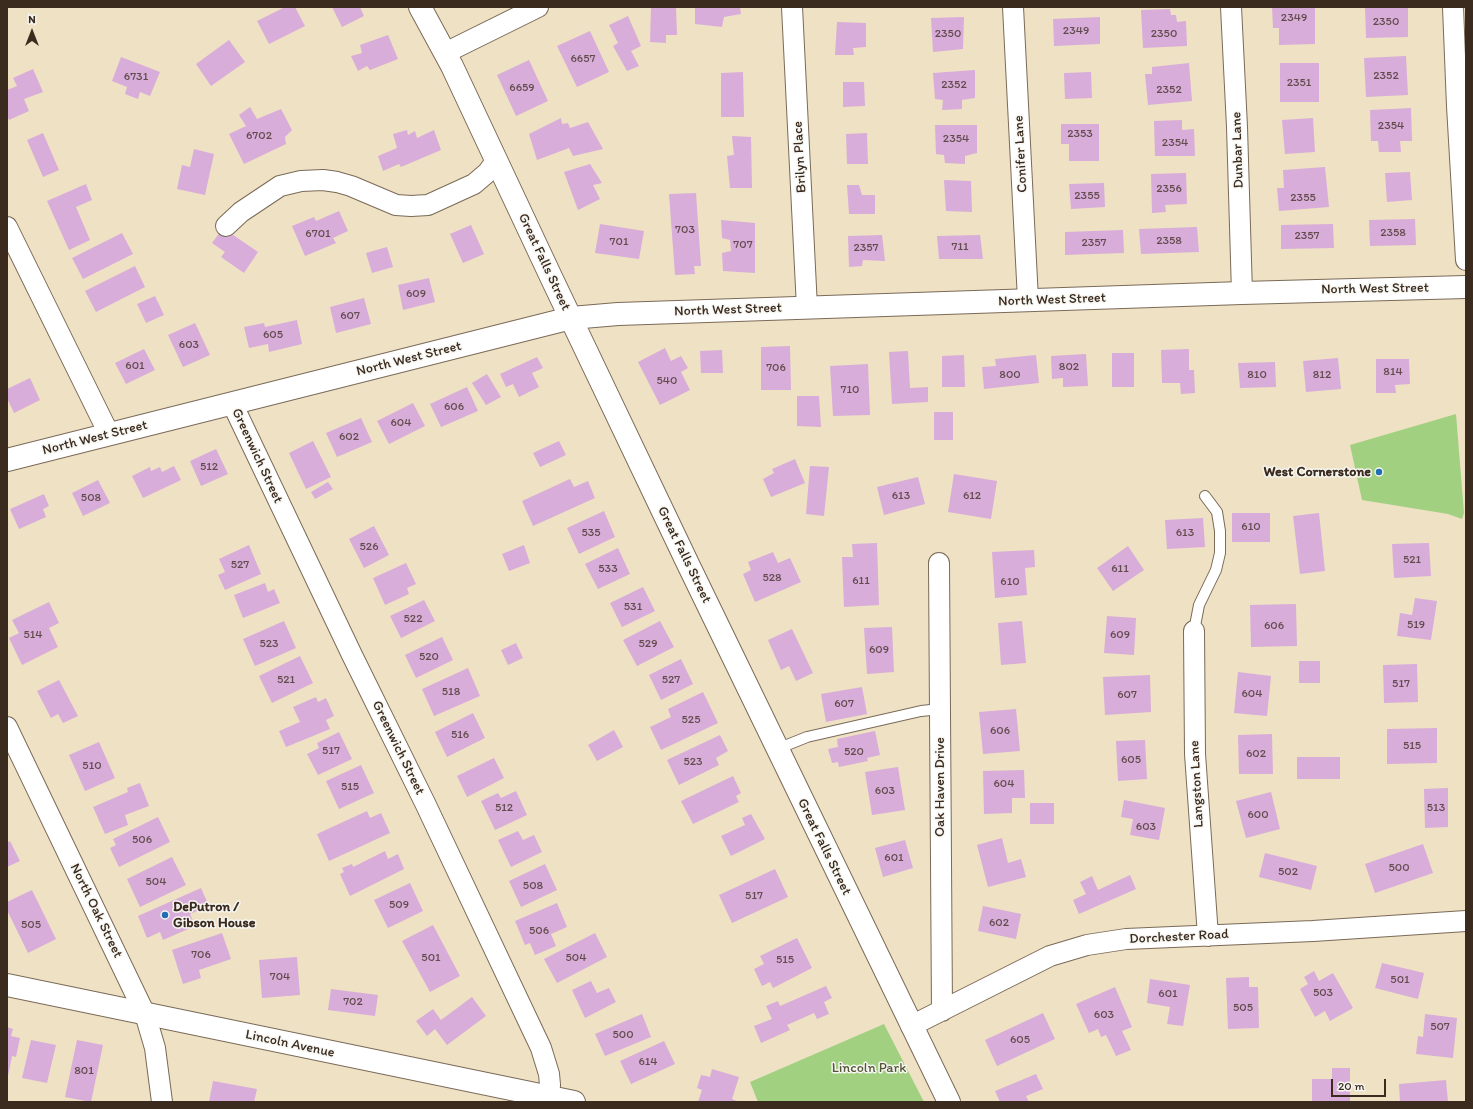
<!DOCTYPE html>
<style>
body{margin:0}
#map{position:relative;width:1473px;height:1109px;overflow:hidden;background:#efe1c4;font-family:Itim,sans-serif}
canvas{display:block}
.frame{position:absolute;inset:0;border:8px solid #3b2a1e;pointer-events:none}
.north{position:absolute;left:12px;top:12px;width:40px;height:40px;-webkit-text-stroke:3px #f6f6f2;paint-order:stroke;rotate:0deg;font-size:11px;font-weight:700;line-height:16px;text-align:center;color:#3b2a1e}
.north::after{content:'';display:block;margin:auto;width:14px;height:18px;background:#3b2a1e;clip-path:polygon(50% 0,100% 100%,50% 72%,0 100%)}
.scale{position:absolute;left:1331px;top:1079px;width:55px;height:18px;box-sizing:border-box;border:2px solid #3b2a1e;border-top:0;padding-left:5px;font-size:12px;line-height:14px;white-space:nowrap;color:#3b2a1e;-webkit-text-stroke:3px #f6f6f2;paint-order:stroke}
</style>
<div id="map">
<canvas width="1473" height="1109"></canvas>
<div class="frame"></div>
<div class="north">N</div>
<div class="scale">20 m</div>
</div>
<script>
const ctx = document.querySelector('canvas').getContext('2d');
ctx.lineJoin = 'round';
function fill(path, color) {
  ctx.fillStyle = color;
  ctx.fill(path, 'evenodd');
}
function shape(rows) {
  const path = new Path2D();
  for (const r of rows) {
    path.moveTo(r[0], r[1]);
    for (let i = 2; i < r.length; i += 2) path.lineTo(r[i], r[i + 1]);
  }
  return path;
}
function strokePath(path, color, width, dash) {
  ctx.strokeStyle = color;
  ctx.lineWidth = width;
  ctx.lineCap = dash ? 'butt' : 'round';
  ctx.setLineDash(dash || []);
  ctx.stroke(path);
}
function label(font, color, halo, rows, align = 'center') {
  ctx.font = font + ' Itim,sans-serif';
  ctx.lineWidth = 3;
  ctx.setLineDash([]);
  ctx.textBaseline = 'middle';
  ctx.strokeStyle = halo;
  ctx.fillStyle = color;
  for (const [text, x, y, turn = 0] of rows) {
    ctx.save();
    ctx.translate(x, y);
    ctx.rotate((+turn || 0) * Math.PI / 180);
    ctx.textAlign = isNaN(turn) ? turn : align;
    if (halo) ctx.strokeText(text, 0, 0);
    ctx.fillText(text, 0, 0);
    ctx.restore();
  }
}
fill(shape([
 [1456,414,1464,513,1462,519,1448,514,1362,500,1350,445],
 [884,1024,924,1102,758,1102,750,1082]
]), '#a1d180');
fill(shape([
 [285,7,295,7,305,26,269,44,257,21],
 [332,7,360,7,364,16,342,27],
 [651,7,676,7,677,35,666,35,666,43,650,42],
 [695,7,740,7,741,14,724,17,722,27,695,24],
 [1272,7,1315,7,1315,44,1279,45,1279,28,1273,28],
 [1365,7,1408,7,1408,37,1366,38],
 [1170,9,1171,15,1176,15,1177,22,1186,21,1187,46,1143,48,1141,10],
 [628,16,641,46,631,51,639,66,627,71,613,46,618,43,609,25],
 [964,17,963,49,933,52,931,18],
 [1100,17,1100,44,1054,46,1053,19],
 [837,22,866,23,866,47,853,48,854,55,835,55],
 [590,31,609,72,577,87,557,46],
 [388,35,398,59,370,70,367,66,358,71,351,56,362,53,360,45],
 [229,40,245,62,211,86,196,64],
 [1406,56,1408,95,1366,97,1364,58],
 [121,57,160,72,150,96,140,92,138,99,125,94,127,87,112,81],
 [529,60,548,101,516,116,497,75],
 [1189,63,1192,101,1148,105,1145,74,1152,74,1152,67],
 [1280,63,1319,63,1319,102,1280,102],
 [33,69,43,92,24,99,29,111,9,120,7,115,7,90,17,86,13,78],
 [975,70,975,98,962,100,962,109,942,110,943,100,935,99,933,73],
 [743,72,744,117,721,117,721,73],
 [1091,72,1092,98,1065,99,1064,73],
 [843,82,864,82,865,106,843,107],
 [250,107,257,119,281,109,292,130,285,137,286,144,244,164,229,134,246,126,239,115],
 [1411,108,1412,141,1400,141,1401,152,1379,152,1378,141,1371,141,1370,110],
 [561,118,562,124,568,123,570,128,588,122,603,149,573,156,569,148,537,160,529,134],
 [1313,118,1315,152,1285,154,1282,120],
 [1182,120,1182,130,1194,129,1195,156,1155,156,1154,121],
 [1061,124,1099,124,1099,161,1069,161,1069,144,1061,144],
 [935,125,977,125,977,153,965,156,965,164,945,163,944,155,936,154],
 [407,130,408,135,415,131,417,138,434,130,441,150,401,167,399,164,383,171,378,156,397,148,393,134],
 [43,133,59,170,43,177,27,140],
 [867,133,868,164,847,164,846,134],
 [732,136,751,137,752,188,730,188,727,156,734,155],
 [194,149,214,154,205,195,177,189,182,165,190,167],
 [590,164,602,183,593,185,600,199,578,210,564,172],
 [1325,167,1329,207,1279,211,1277,188,1284,188,1283,170],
 [1410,172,1412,200,1387,202,1385,173],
 [1186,173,1187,204,1165,205,1166,212,1152,213,1151,174],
 [944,180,971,181,972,212,946,211],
 [1104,183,1105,207,1071,209,1069,184],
 [86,184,92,200,76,207,90,240,69,250,47,201],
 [847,185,859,185,862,195,875,195,875,214,849,214],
 [696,193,701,266,694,266,695,274,675,275,669,194],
 [339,211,348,231,333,238,336,243,305,256,292,226,314,217,316,221],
 [1415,219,1416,245,1370,246,1369,220],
 [721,220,755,223,755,273,723,271,722,253,731,251,730,240,722,238],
 [600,224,644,231,639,259,595,253],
 [1333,224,1334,248,1281,249,1281,225],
 [471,225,484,254,463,263,450,234],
 [1197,227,1199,252,1141,254,1139,229],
 [223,228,258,252,244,273,221,257,225,252,212,243],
 [1123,230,1124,253,1065,255,1065,232],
 [122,233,133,254,83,279,72,258],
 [882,235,885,261,863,260,862,266,849,267,848,236],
 [980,235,983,259,939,259,937,236],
 [387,247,393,267,372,273,366,253],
 [135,266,145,287,96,312,85,291],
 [429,278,435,302,403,310,398,285],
 [155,296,164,315,146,323,137,304],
 [364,298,371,324,336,333,330,307],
 [297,320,302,344,269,352,268,344,249,348,244,327,264,323,265,327],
 [195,323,210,355,183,367,168,335],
 [790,346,791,390,761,390,761,347],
 [665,348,671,361,681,356,688,368,681,372,690,390,660,405,638,362],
 [144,349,155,370,126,384,115,363],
 [1189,349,1189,370,1194,370,1195,393,1181,394,1180,383,1162,383,1161,350],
 [722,350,723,373,701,373,700,351],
 [908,351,910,388,928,387,928,402,892,404,889,352],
 [1112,353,1134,353,1134,387,1112,387],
 [1086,354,1088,386,1063,387,1063,378,1052,379,1051,356],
 [964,355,965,387,942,387,942,356],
 [1036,355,1039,383,984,389,982,367,996,366,995,359],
 [537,357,543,368,532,373,539,387,519,397,513,384,506,387,500,374],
 [1338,358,1341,389,1306,392,1303,361],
 [1376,359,1409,359,1410,384,1395,385,1396,393,1376,393],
 [1275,362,1276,387,1240,388,1238,363],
 [868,364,870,415,833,416,830,366],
 [487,374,501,397,486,405,472,383],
 [30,378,40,400,14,413,7,398,7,389],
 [467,387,478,411,441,427,430,404],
 [797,396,819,396,821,427,797,426],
 [413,403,425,426,389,444,377,421],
 [934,412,953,412,953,440,934,440],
 [361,418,372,442,337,457,326,433],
 [313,441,331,477,306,489,289,453],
 [559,441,566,455,540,467,533,453],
 [216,449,228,474,201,486,190,461],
 [795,459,805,483,771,497,763,479,774,473,772,469],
 [174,466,181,480,143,498,132,476,150,467,151,471,160,467,162,472],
 [810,466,829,467,824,516,806,514],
 [954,474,997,481,991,519,948,512],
 [918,477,925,504,884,515,877,487],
 [570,479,574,487,588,481,595,498,533,526,522,501],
 [98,480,110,503,83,516,72,493],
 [328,482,333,489,315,499,311,492],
 [44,494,49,506,43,509,46,517,19,529,10,509],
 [604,511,615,537,579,554,567,528],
 [1232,513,1270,513,1270,542,1232,542],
 [1319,513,1325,571,1300,574,1293,516],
 [1203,518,1205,547,1167,549,1165,520],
 [374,526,389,555,364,568,349,539],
 [877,543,879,605,844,607,842,557,853,557,852,544],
 [1429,543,1431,576,1394,578,1392,544],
 [249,545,261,574,225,590,218,575,225,572,219,559],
 [524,545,530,563,509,571,502,554],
 [1128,546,1144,570,1113,591,1097,568],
 [618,548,630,574,598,589,585,564],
 [1034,550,1035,567,1025,568,1027,595,995,598,992,552],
 [773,552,778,563,790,558,801,582,755,602,743,574,751,570,748,562],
 [406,563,416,584,407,588,409,594,385,605,373,578],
 [265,583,268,592,274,589,280,603,243,618,234,595],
 [643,587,655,611,622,627,610,603],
 [1415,598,1437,601,1431,640,1397,636,1400,613,1412,615],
 [424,600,435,621,401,638,390,616],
 [49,602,59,623,49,628,58,647,22,665,9,638,19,633,12,620],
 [1296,604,1297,646,1251,647,1250,605],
 [1107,616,1136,618,1134,655,1104,653],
 [284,621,296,648,255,666,243,639],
 [660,621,674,647,637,666,623,640],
 [1022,621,1026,663,1001,665,998,623],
 [892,627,894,672,867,674,864,628],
 [792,629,813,673,796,681,789,666,781,670,768,640],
 [442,637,453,660,416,678,405,655],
 [516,643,523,658,508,665,501,650],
 [300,656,313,683,272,703,259,676],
 [681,659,693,684,661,700,649,675],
 [1299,661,1320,661,1320,683,1299,683],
 [1417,664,1418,702,1384,703,1383,665],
 [468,668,480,696,434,716,422,689],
 [1238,672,1271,676,1267,716,1234,713],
 [1150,675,1151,712,1105,715,1103,677],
 [59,680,78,716,63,723,58,714,51,718,37,691],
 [862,687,867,714,826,722,821,694],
 [703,692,718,723,661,750,650,727,671,717,668,709],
 [316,697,318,702,326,698,334,716,326,720,330,729,286,747,279,731,300,722,293,707],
 [1016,709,1020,751,983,754,979,712],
 [473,713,485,738,447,757,435,732],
 [1437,728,1437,763,1387,764,1387,729],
 [614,730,623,747,597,761,588,745],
 [875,731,880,755,867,758,868,761,839,767,838,762,832,763,828,749,838,747,837,739],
 [339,732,352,759,318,775,307,754,319,748,317,743],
 [1272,734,1273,774,1239,774,1238,735],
 [720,735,728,751,716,758,719,765,679,785,667,760],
 [1145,740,1147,779,1118,781,1116,741],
 [99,742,115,778,85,791,69,755],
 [1297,757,1340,757,1340,779,1297,779],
 [494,758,504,778,467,797,457,776],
 [361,765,374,793,339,809,326,781],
 [898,767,905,810,872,815,865,772],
 [1024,770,1025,798,1012,798,1012,813,984,814,983,771],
 [733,776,741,793,736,796,739,802,693,824,681,801],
 [140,783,149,806,125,815,128,825,105,834,93,807,128,792,127,788],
 [1448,788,1448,827,1425,828,1424,789],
 [516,791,527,815,495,830,481,801,498,793,501,798],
 [1271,792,1280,829,1246,838,1236,801],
 [1124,800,1165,808,1159,840,1130,835,1133,819,1121,817],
 [1030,803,1054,803,1054,824,1030,824],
 [367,811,370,818,381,813,390,833,329,861,317,834],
 [751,814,765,839,731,856,721,836,745,825,742,818],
 [158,817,170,842,119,867,110,848,116,845,113,839],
 [518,831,523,840,534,835,542,852,511,867,498,840],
 [1002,838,1008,863,1021,859,1026,877,988,887,977,845],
 [905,840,913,868,883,877,875,848],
 [10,841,20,861,7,867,7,843],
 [1423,844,1433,873,1375,893,1365,864],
 [385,851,388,859,398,854,404,869,350,896,340,874,344,872,342,868,352,864,353,867],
 [1265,853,1317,866,1311,890,1259,877],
 [172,857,186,885,140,907,127,879],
 [545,864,557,890,521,907,509,881],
 [775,869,788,897,732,923,719,895],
 [1130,875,1136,889,1079,914,1073,900,1086,894,1080,882,1092,876,1098,890],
 [410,883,423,911,388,928,374,900],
 [201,888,209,906,190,914,195,926,163,940,160,932,147,938,138,916],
 [32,890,56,939,28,953,7,910,7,902],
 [557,903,567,927,551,934,556,946,535,955,530,943,525,945,515,921],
 [983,906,1021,914,1016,939,978,931],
 [433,925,460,976,430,992,402,941],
 [222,933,231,959,199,970,201,978,183,984,172,950],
 [595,933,607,957,557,983,544,959],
 [797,938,812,968,773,988,770,982,762,986,754,969,764,964,760,956],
 [297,957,300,995,262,998,259,960],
 [1382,963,1424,973,1418,999,1375,988],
 [1314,971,1319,981,1333,973,1353,1008,1330,1021,1325,1011,1315,1017,1300,989,1308,984,1304,977],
 [1249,977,1249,987,1258,987,1259,1028,1228,1029,1226,978],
 [1150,979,1190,985,1183,1026,1167,1024,1170,1007,1147,1003],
 [591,981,597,993,609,988,616,1002,585,1018,572,990],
 [826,986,832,998,824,1002,829,1014,817,1019,814,1013,787,1025,790,1030,761,1043,754,1026,772,1019,766,1006,778,1001,780,1006],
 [1115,987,1132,1027,1122,1031,1131,1050,1116,1056,1106,1035,1101,1037,1098,1029,1089,1033,1076,1004],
 [331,989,378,995,375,1016,328,1010],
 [472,997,486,1016,447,1045,435,1029,427,1036,416,1021,433,1009,441,1020],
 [1043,1013,1055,1039,997,1066,985,1040],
 [642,1014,651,1037,605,1056,595,1034],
 [1425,1014,1457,1018,1453,1058,1416,1054,1418,1036,1423,1037],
 [7,1027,13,1029,11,1036,20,1038,16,1057,12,1056,8,1076],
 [31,1040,56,1045,47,1083,22,1078],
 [77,1040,103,1045,91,1102,65,1097],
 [664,1041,675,1064,631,1084,620,1061],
 [1332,1068,1350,1068,1350,1102,1312,1102,1312,1079,1332,1079],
 [712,1069,739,1077,732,1099,739,1102,698,1102,702,1090,697,1088,701,1075,710,1077],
 [1036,1074,1043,1089,1026,1096,1029,1102,1000,1102,995,1091],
 [1446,1080,1448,1102,1400,1102,1399,1084],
 [213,1081,257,1089,254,1102,209,1102]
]), '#d8add9');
const service = shape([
 [1194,631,1199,605,1216,570,1220,553,1220,531,1217,512,1205,496],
 [777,749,807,737,921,711,940,709]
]);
const minor = shape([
 [792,7,807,308],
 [1013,7,1028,300],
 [1231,7,1237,127,1242,293],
 [1453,7,1457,106,1466,260],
 [445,53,538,7],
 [226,226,241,212,280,186,301,181,323,180,337,182,351,186,396,205,411,206,428,205,474,184,488,172,496,161],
 [7,227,109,434],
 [232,403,352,655,425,803,541,1048,549,1074,550,1085,549,1096],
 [939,563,942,1011],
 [1194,631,1195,754,1208,936],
 [7,727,145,1014,155,1048,162,1102],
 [911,1026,1050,956,1087,945,1126,939,1313,931,1466,921]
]);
const tertiary = shape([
 [7,985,574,1102]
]);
const secondary = shape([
 [420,7,452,66,552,279,688,564,949,1102],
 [7,460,571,318,618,314,1242,293,1466,287]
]);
strokePath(service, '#7a6a58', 12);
strokePath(minor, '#7a6a58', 22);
strokePath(tertiary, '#7a6a58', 24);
strokePath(secondary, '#7a6a58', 24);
strokePath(service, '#fff', 10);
strokePath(minor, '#fff', 20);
strokePath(tertiary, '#fff', 22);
strokePath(secondary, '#fff', 22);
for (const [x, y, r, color] of [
 [1379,472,4,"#1f6fb2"],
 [165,915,4,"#1f6fb2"]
]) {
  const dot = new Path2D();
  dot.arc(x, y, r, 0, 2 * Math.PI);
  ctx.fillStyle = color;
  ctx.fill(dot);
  strokePath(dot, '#f6f6f2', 1.5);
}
label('12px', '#624b4d', null, [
 ["2349",1294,18],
 ["2350",1386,22],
 ["2349",1076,31],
 ["2350",948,34],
 ["2350",1164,34],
 ["6657",583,59],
 ["2352",1386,76],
 ["6731",136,77],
 ["2351",1299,83],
 ["2352",954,85],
 ["6659",522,88],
 ["2352",1169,90],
 ["2354",1391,126],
 ["2353",1080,134],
 ["6702",259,136],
 ["2354",956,139],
 ["2354",1175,143],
 ["2356",1169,189],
 ["2355",1087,196],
 ["2355",1303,198],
 ["703",685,230],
 ["2358",1393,233],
 ["6701",318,234],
 ["2357",1307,236],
 ["2358",1169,241],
 ["701",619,242],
 ["2357",1094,243],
 ["707",743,245],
 ["711",960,247],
 ["2357",866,248],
 ["609",416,294],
 ["607",350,316],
 ["605",273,335],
 ["603",189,345],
 ["601",135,366],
 ["802",1069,367],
 ["706",776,368],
 ["814",1393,372],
 ["800",1010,375],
 ["810",1257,375],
 ["812",1322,375],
 ["540",667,381],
 ["710",850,390],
 ["606",454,407],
 ["604",401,423],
 ["602",349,437],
 ["512",209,467],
 ["613",901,496],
 ["612",972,496],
 ["508",91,498],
 ["610",1251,527],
 ["535",591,533],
 ["613",1185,533],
 ["526",369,547],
 ["521",1412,560],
 ["527",240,565],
 ["533",608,569],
 ["611",1120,569],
 ["528",772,578],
 ["611",861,581],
 ["610",1010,582],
 ["531",633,607],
 ["522",413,619],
 ["519",1416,625],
 ["606",1274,626],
 ["514",33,635],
 ["609",1120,635],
 ["523",269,644],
 ["529",648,644],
 ["609",879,650],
 ["520",429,657],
 ["521",286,680],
 ["527",671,680],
 ["517",1401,684],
 ["518",451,692],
 ["604",1252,694],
 ["607",1127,695],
 ["607",844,704],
 ["525",691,720],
 ["606",1000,731],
 ["516",460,735],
 ["515",1412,746],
 ["517",331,751],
 ["520",854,752],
 ["602",1256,754],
 ["605",1131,760],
 ["523",693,762],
 ["510",92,766],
 ["604",1004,784],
 ["515",350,787],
 ["603",885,791],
 ["512",504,808],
 ["513",1436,808],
 ["600",1258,815],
 ["603",1146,827],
 ["506",142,840],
 ["601",894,858],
 ["500",1399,868],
 ["502",1288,872],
 ["504",156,882],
 ["508",533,886],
 ["517",754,896],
 ["509",399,905],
 ["602",999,923],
 ["505",31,925],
 ["506",539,931],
 ["706",201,955],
 ["501",431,958],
 ["504",576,958],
 ["515",785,960],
 ["704",280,977],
 ["501",1400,980],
 ["503",1323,993],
 ["601",1168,994],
 ["702",353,1002],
 ["505",1243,1008],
 ["603",1104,1015],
 ["507",1440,1027],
 ["500",623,1035],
 ["605",1020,1040],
 ["614",648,1062],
 ["801",84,1071]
]);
label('14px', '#3b2a1e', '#f6f6f2', [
 ["Dunbar Lane",1238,150,-92],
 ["Conifer Lane",1021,154,-93],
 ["Brilyn Place",800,157,-93],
 ["Great Falls Street",544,262,65],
 ["North West Street",1375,289,-1],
 ["North West Street",1052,300,-2],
 ["North West Street",728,310,-2],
 ["North West Street",409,359,-14],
 ["North West Street",95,438,-14],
 ["Greenwich Street",257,456,65],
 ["Great Falls Street",684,555,64],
 ["Greenwich Street",398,748,64],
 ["Langston Lane",1197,784,-93],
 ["Oak Haven Drive",940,787,-90],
 ["Great Falls Street",824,847,64],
 ["North Oak Street",96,911,64],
 ["Dorchester Road",1179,937,-3],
 ["Lincoln Avenue",290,1044,12]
]);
label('bold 14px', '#3b2a1e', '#f6f6f2', [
 ["West Cornerstone",1371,472],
 ["DePutron /",173,907,"left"],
 ["Gibson House",173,923,"left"]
], 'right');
label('14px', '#545436', '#f6f6f2', [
 ["Lincoln Park",869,1068]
]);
</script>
